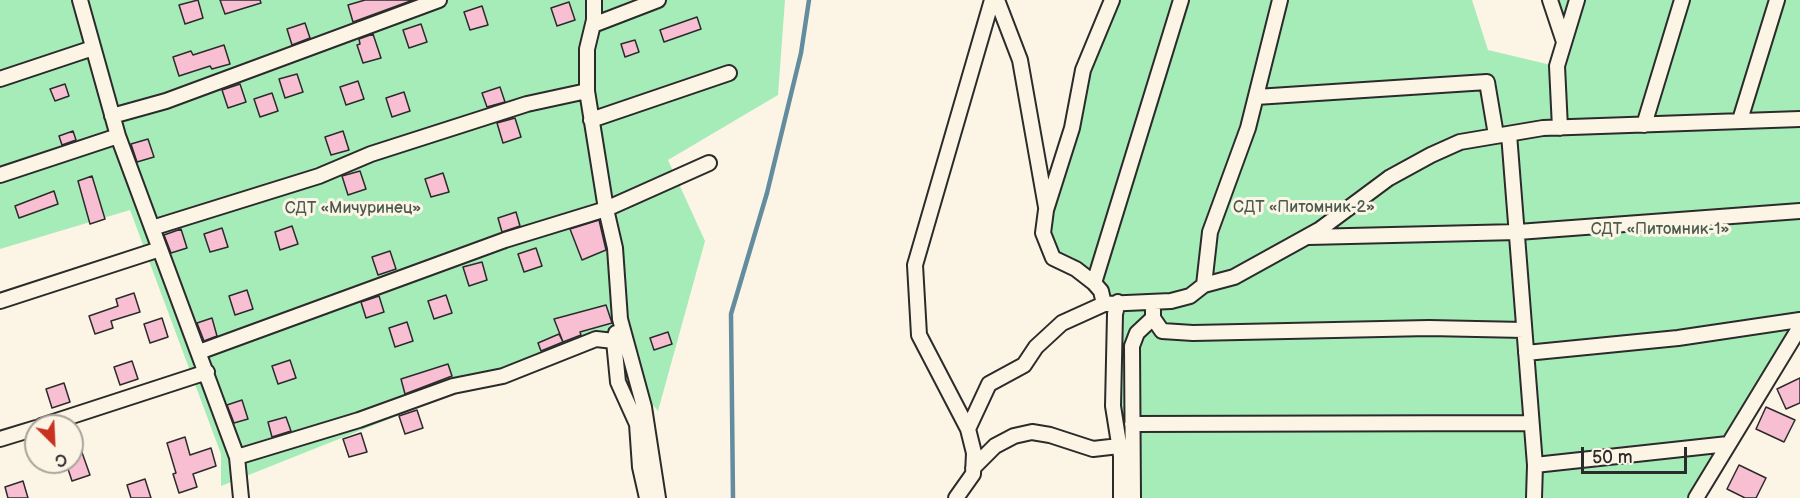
<!DOCTYPE html>
<meta charset="utf-8">
<style>
body{margin:0}
#map{position:relative;width:1800px;height:498px;overflow:hidden;background:#fcf5e5;font-family:"Balsamiq Sans",sans-serif}
canvas{display:block}
.north{position:absolute;left:24px;top:414px;width:60px;height:60px;box-sizing:border-box;background:#fcf5e5;border:2px solid #a8a49b;border-radius:50%;rotate:156deg;font-size:16px;font-weight:700;line-height:24px;text-align:center;color:#2b2b2b}
.north::after{content:'';display:block;margin:auto;width:21px;height:27px;background:#c8321e;clip-path:polygon(50% 0,100% 100%,50% 72%,0 100%)}
.scale{position:absolute;left:1581px;top:447px;width:106px;height:27px;box-sizing:border-box;border:3px solid #2b2b2b;border-top:0;padding-left:8px;font-size:18px;line-height:21px;white-space:nowrap;color:#2b2b2b;-webkit-text-stroke:4px #fcf5e5;paint-order:stroke}
</style>
<div id="map">
<canvas width="1800" height="498"></canvas>
<div class="north">С</div>
<div class="scale">50 m</div>
</div>
<script>
const ctx = document.querySelector('canvas').getContext('2d');
ctx.lineJoin = 'round';
function fill(path, color) {
  ctx.fillStyle = color;
  ctx.fill(path, 'evenodd');
}
function shape(rows) {
  const path = new Path2D();
  for (const r of rows) {
    path.moveTo(r[0], r[1]);
    for (let i = 2; i < r.length; i += 2) path.lineTo(r[i], r[i + 1]);
  }
  return path;
}
function strokePath(path, color, width, dash) {
  ctx.strokeStyle = color;
  ctx.lineWidth = width;
  ctx.lineCap = dash ? 'butt' : 'round';
  ctx.setLineDash(dash || []);
  ctx.stroke(path);
}
function label(font, color, halo, rows, align = 'center') {
  ctx.font = font + ' "Balsamiq Sans",sans-serif';
  ctx.lineWidth = 6;
  ctx.setLineDash([]);
  ctx.textBaseline = 'middle';
  ctx.strokeStyle = halo;
  ctx.fillStyle = color;
  for (const [text, x, y, turn = 0] of rows) {
    ctx.save();
    ctx.translate(x, y);
    ctx.rotate((+turn || 0) * Math.PI / 180);
    ctx.textAlign = isNaN(turn) ? turn : align;
    if (halo) ctx.strokeText(text, 0, 0);
    ctx.fillText(text, 0, 0);
    ctx.restore();
  }
}
fill(shape([
 [0,0,785,0,778,95,668,160,705,241,658,411,595,337,221,486,221,454,130,210,0,249],
 [1109,0,1472,0,1488,50,1551,65,1558,40,1546,0,1800,0,1800,323,1693,498,1122,498,1111,299,1050,261,1044,206]
]), '#a5ecb9');
strokePath(shape([
 [733,498,731,314,767,193,801,53,809,0]
]), '#638d9e', 4.5);
const building = shape([
 [198,0,203,18,185,24,179,5,198,0],
 [220,0,260,0,261,3,225,14,220,0],
 [365,0,413,0,353,22,348,5,365,0],
 [569,2,575,20,557,26,551,8,569,2],
 [482,6,488,25,470,30,464,12,482,6],
 [697,17,701,29,664,42,660,30,697,17],
 [305,23,310,38,292,45,287,29,305,23],
 [421,24,427,42,409,48,403,30,421,24],
 [373,34,381,58,363,63,357,45,360,44,359,39,373,34],
 [635,40,639,52,625,57,621,44,635,40],
 [224,45,230,64,212,69,210,66,179,76,173,57,191,51,193,55,224,45],
 [297,74,303,92,285,98,279,79,297,74],
 [358,81,364,99,346,105,340,87,358,81],
 [65,84,69,96,55,101,50,89,65,84],
 [240,84,246,102,228,108,222,90,240,84],
 [500,87,505,102,487,107,482,93,500,87],
 [404,92,410,111,392,117,386,98,404,92],
 [272,93,278,111,260,117,254,99,272,93],
 [515,118,521,137,503,143,497,123,515,118],
 [73,131,76,140,62,145,59,136,73,131],
 [343,131,349,150,331,155,325,137,343,131],
 [148,139,154,157,137,162,131,144,148,139],
 [360,171,366,189,348,195,342,176,360,171],
 [443,173,449,192,431,197,425,179,443,173],
 [92,176,105,219,90,224,78,181,92,176],
 [54,191,58,204,19,218,15,206,54,191],
 [516,212,520,226,502,232,498,218,516,212],
 [599,220,606,250,582,260,570,229,599,220],
 [292,226,298,244,280,250,275,232,292,226],
 [222,228,228,247,210,252,204,234,222,228],
 [181,229,187,248,171,253,164,235,181,229],
 [536,248,542,266,524,272,518,254,536,248],
 [390,251,396,269,378,275,372,257,390,251],
 [482,262,487,280,469,286,463,267,482,262],
 [247,290,253,309,235,315,229,296,247,290],
 [134,293,140,312,111,321,113,328,95,334,89,316,118,306,116,299,134,293],
 [446,295,452,313,434,319,428,301,446,295],
 [379,296,384,312,366,318,361,302,379,296],
 [606,305,612,323,580,332,581,335,563,342,554,319,606,305],
 [162,318,168,337,150,343,144,324,162,318],
 [212,318,217,336,204,341,197,323,212,318],
 [407,322,413,341,395,347,389,328,407,322],
 [668,332,672,344,654,350,650,338,668,332],
 [559,334,563,342,541,351,538,343,559,334],
 [290,360,296,378,278,384,272,366,290,360],
 [132,361,138,379,120,385,114,367,132,361],
 [448,364,452,376,405,394,401,379,448,364],
 [1800,378,1800,403,1786,409,1777,389,1800,378],
 [64,383,70,402,52,408,46,389,64,383],
 [242,400,248,419,234,423,227,405,242,400],
 [1766,407,1795,420,1784,442,1756,429,1766,407],
 [417,410,423,428,405,434,399,416,417,410],
 [286,417,291,431,272,437,268,422,286,417],
 [72,430,74,430,90,475,72,481,66,463,72,462,72,430],
 [361,433,367,452,349,457,343,439,361,433],
 [185,437,190,455,211,448,216,466,193,474,197,487,179,493,173,474,176,473,167,443,185,437],
 [1739,465,1766,478,1756,498,1745,498,1727,489,1739,465],
 [145,479,151,498,131,498,127,485,145,479],
 [23,481,28,498,8,498,5,487,23,481]
]);
fill(building, '#f8bed2');
strokePath(building, '#2b2b2b', 1.5);
const minor = shape([
 [80,0,118,136,237,457,241,498],
 [594,0,594,20,587,49,587,91,606,209,615,248,620,319,644,407,658,498],
 [997,0,1020,60,1046,207],
 [1550,0,1564,42],
 [593,25,658,0],
 [0,79,93,48],
 [1256,97,1487,82,1496,135],
 [112,116,166,101,439,0],
 [591,120,729,73],
 [1740,120,1777,0],
 [1644,125,1682,0],
 [1560,128,1557,66,1577,0],
 [1509,134,1535,465,1534,498],
 [0,175,118,136],
 [152,228,319,176,371,154,527,104,587,91],
 [1308,237,1518,232,1800,211],
 [1094,283,1181,0],
 [1204,285,1210,232,1248,128,1280,0],
 [0,301,160,249],
 [1118,302,1115,314,1113,406,1121,456,1121,498],
 [1104,304,1101,291,1094,283,1076,269,1053,258,1043,233,1046,210,1072,128,1083,70,1112,0],
 [1153,318,1162,331,1193,333,1429,328,1524,330],
 [616,333,614,341,618,382,637,424,640,467,647,498],
 [199,352,505,240,606,209,709,163],
 [1526,353,1678,338,1800,320],
 [1132,424,1531,423],
 [41,426,207,372],
 [968,429,919,335,915,265,992,0],
 [0,439,36,428],
 [237,457,359,420,453,386,503,376,596,339,614,341],
 [1535,465,1728,444],
 [973,468,995,446,1014,436,1032,432,1050,435,1093,449,1119,446],
 [956,498,973,474,974,453,968,429,989,384,1024,365,1036,347,1062,323,1104,304,1171,301,1190,296,1204,285,1234,277,1319,230,1389,178,1431,155,1460,142,1543,128,1800,119],
 [1133,498,1132,346,1137,333,1153,318,1153,310],
 [1696,498,1800,327]
]);
strokePath(minor, '#2b2b2b', 18);
strokePath(minor, '#fcf5e5', 14);
label('16px', '#4a5b4e', '#fcf5e5', [
 ["СДТ «Питомник-2»",1304,208],
 ["СДТ «Мичуринец»",353,209],
 ["СДТ «Питомник-1»",1660,230]
]);
</script>
